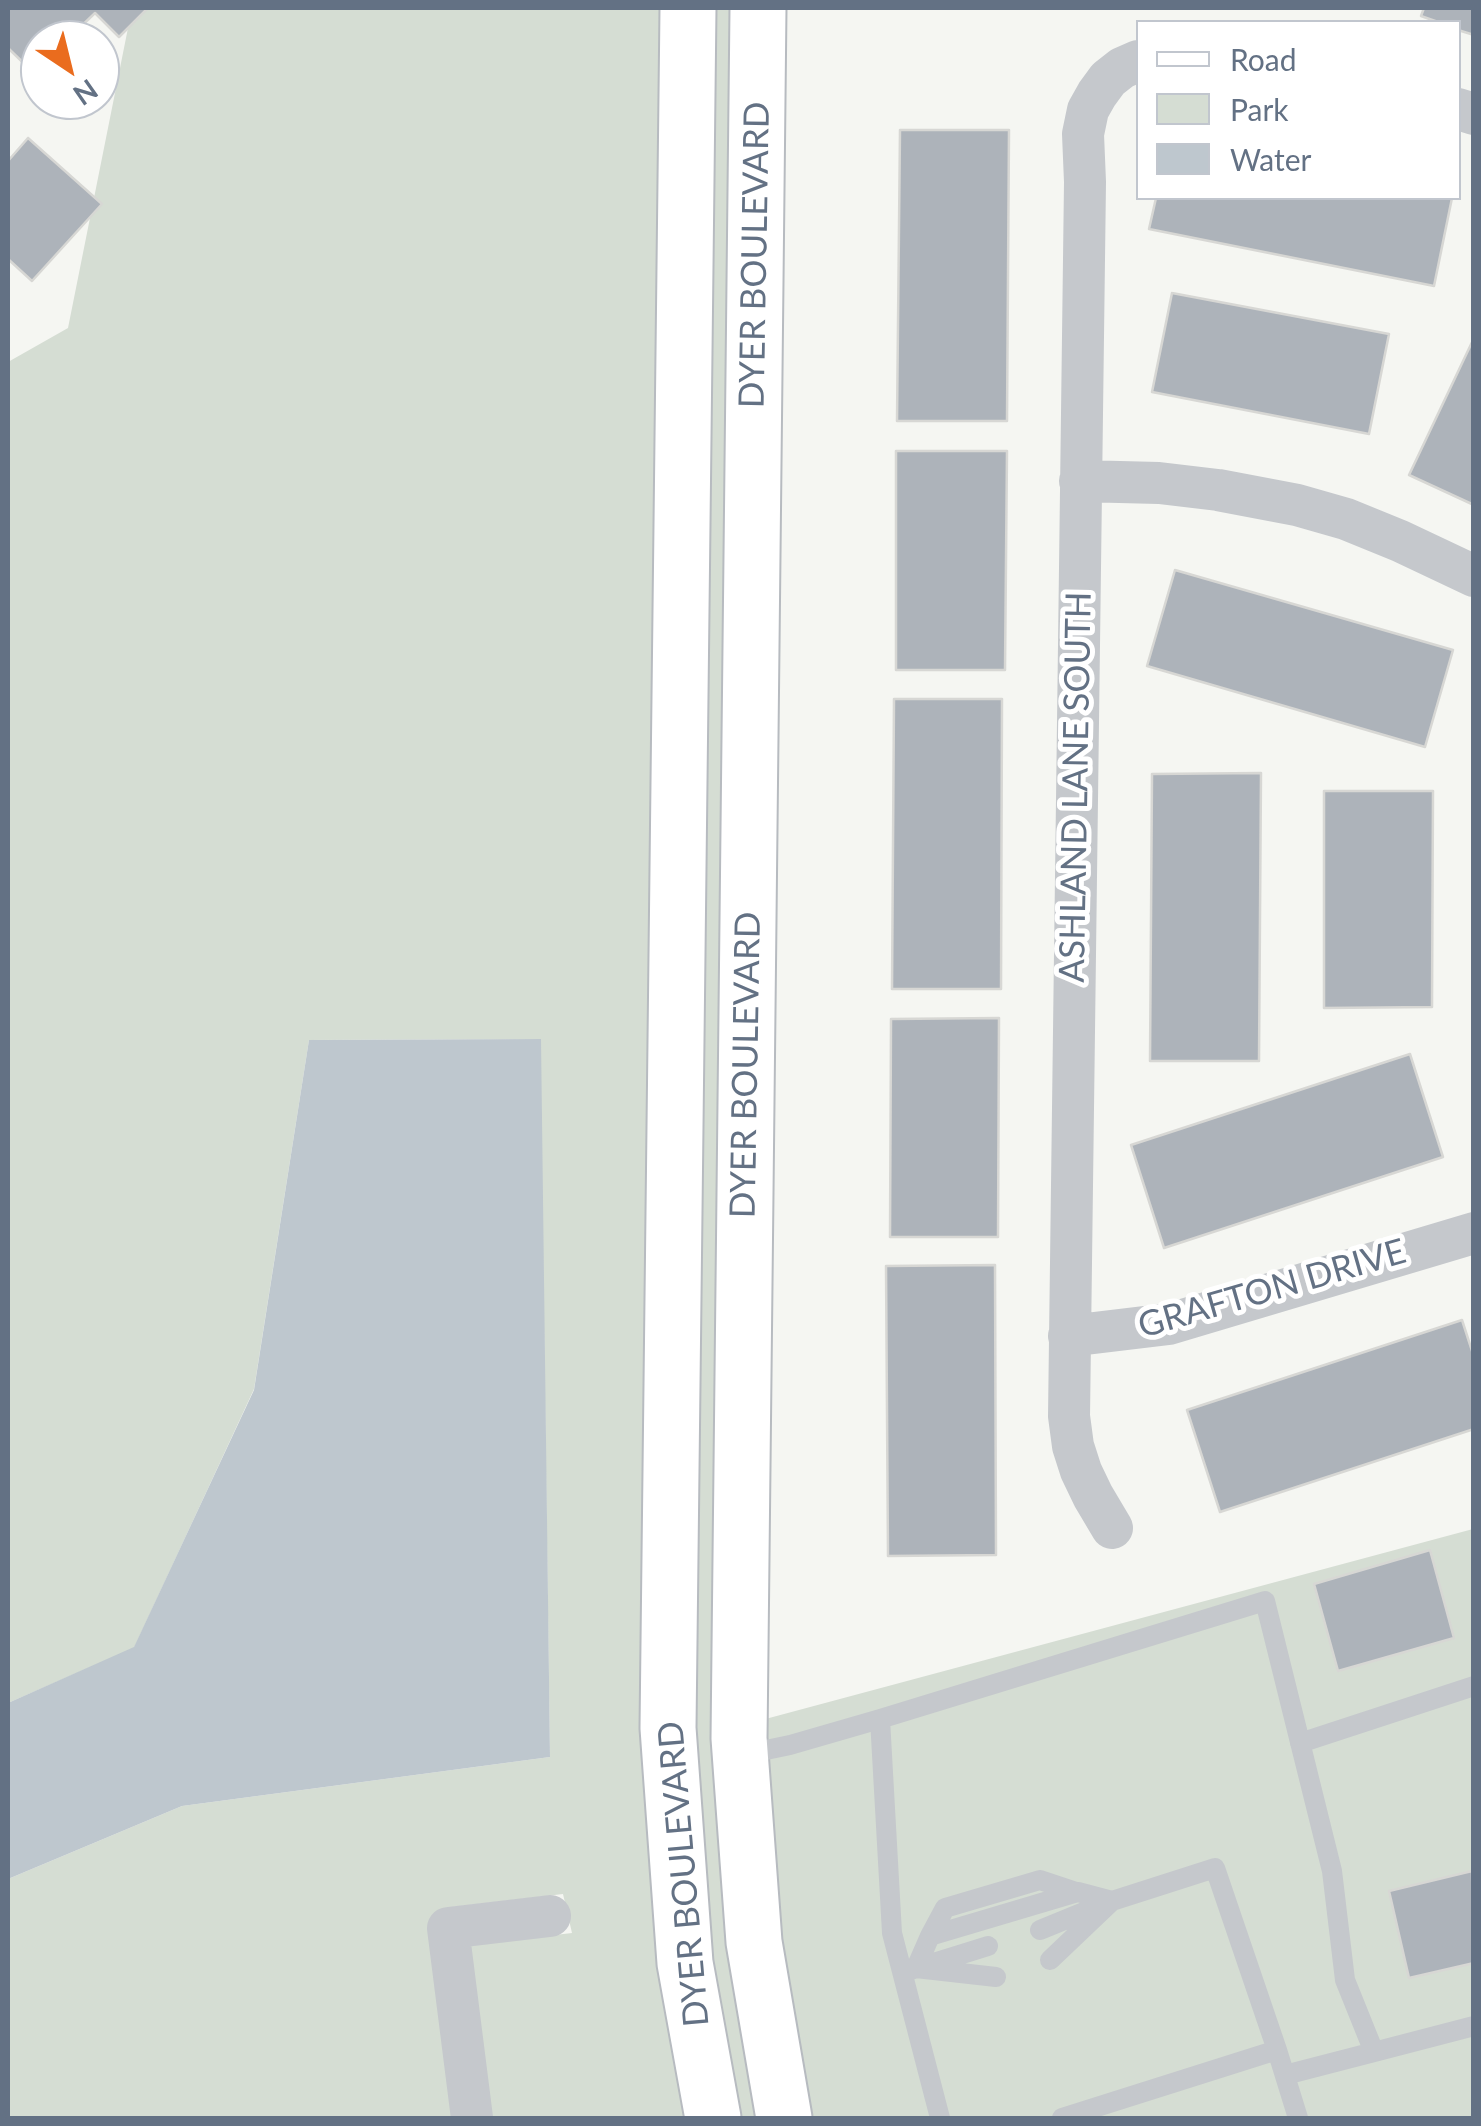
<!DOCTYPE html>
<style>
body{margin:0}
#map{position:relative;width:1481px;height:2126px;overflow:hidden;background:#f5f6f2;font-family:Lato,sans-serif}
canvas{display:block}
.frame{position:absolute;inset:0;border:10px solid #637184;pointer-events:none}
.legend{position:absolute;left:1136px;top:20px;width:325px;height:180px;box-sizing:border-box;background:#fff;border:2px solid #c1c6ce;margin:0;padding:12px 18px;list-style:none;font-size:30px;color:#637184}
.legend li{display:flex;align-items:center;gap:20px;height:50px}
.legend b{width:50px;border:2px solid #c1c6ce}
.north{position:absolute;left:20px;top:20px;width:100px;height:100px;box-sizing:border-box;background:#fff;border:2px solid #c1c6ce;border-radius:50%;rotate:145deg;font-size:28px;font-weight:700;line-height:40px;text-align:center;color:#637184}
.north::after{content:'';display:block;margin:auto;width:35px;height:45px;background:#ea6c1e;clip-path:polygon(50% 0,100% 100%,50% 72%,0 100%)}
</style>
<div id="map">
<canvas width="1481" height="2126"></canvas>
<div class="frame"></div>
<ul class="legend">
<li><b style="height:12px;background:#fff"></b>Road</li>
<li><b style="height:28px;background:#d5ddd3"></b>Park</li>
<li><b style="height:28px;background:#bec7ce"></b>Water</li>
</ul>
<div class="north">N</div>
</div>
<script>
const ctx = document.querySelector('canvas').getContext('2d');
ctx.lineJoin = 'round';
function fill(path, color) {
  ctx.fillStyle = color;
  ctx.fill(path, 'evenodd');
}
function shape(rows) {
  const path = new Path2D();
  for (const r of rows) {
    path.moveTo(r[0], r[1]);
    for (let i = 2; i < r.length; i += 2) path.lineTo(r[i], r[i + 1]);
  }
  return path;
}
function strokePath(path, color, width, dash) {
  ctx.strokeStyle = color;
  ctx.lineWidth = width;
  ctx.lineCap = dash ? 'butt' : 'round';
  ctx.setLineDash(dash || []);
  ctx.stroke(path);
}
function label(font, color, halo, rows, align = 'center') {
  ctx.font = font + ' Lato,sans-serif';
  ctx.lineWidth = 10;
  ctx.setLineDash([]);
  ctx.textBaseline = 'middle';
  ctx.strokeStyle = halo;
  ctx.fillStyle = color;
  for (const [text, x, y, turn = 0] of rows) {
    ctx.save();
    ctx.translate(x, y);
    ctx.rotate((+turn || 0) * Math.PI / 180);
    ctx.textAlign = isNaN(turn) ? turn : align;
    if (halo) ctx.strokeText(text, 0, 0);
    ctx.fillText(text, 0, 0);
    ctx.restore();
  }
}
fill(shape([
 [132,8,669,8,694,2118,491,2118,469,1945,572,1933,563,1894,444,1908,453,2118,8,2118,8,1879,182,1806,550,1757,540,1039,309,1040,254,1389,134,1648,8,1703,8,362,68,328],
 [707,8,739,8,766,2118,731,2118,704,1962,687,1729],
 [1473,1529,1473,2118,803,2118,773,1942,758,1721]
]), '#d5ddd3');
fill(shape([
 [541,1039,550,1757,182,1806,8,1879,8,1703,134,1647,254,1390,309,1040]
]), '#bec7ce');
const building = shape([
 [8,8,148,8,119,37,95,13,70,37,74,40,40,40,40,79,8,48,8,8],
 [1424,8,1474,8,1474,35,1458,30,1458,22,1438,22,1421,16,1424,8],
 [900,130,1009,130,1007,421,897,421,900,130],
 [28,138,102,204,32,281,8,259,8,161,28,138],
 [1156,198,1452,198,1434,286,1149,229,1156,198],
 [1172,293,1389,334,1369,434,1152,392,1172,293],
 [1474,338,1474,505,1409,475,1474,338],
 [896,451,1007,451,1005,670,896,670,896,451],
 [1175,570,1453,650,1425,747,1147,666,1175,570],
 [894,699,1002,699,1001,989,892,989,894,699],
 [1261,773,1259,1061,1150,1061,1152,774,1261,773],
 [1324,791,1433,791,1432,1007,1324,1008,1324,791],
 [999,1018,998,1237,890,1237,891,1019,999,1018],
 [1410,1054,1443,1157,1164,1248,1131,1145,1410,1054],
 [995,1265,996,1555,888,1556,886,1266,995,1265],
 [1462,1320,1474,1357,1474,1429,1220,1512,1187,1410,1462,1320],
 [1430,1550,1454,1638,1338,1671,1314,1584,1430,1550],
 [1472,1871,1474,1963,1409,1978,1389,1891,1472,1871]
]);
fill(building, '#adb3ba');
strokePath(building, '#d7d7d4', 2.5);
const secondary = shape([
 [688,8,668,1728,685,1963,713,2118],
 [758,8,739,1738,754,1942,784,2118]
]);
strokePath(secondary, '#b7bbc0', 59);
strokePath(shape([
 [880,1719,892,1933,940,2118],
 [1300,1743,1474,1686],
 [742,1755,790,1745,880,1719,1265,1601,1332,1871,1345,1980,1374,2052,1474,2026],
 [1040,1930,1101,1905],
 [930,1936,945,1908,1040,1880,1076,1892],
 [1050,1960,1112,1901,1215,1868,1277,2050],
 [927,1965,988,1946],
 [916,1968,930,1936,1078,1892,1112,1901],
 [905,1972,916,1968,996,1977],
 [1285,2075,1374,2052],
 [1062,2118,1277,2050,1298,2118]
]), '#c5c8cc', 20);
strokePath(shape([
 [1458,109,1474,114],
 [1080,481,1159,483,1218,490,1297,505,1346,519,1400,541,1474,576],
 [1069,1336,1169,1324,1474,1233],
 [1112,1528,1093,1496,1081,1471,1073,1446,1069,1416,1085,182,1083,134,1088,110,1097,94,1108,79,1122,68,1138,61],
 [472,2118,448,1928,550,1916]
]), '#c5c8cc', 42);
strokePath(secondary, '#fff', 55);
label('35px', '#637184', '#fff', [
 ["DYER BOULEVARD",755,255,-89],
 ["ASHLAND LANE SOUTH",1076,787,-89],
 ["DYER BOULEVARD",746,1065,-89],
 ["GRAFTON DRIVE",1272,1289,-16],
 ["DYER BOULEVARD",684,1874,-95]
]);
</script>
